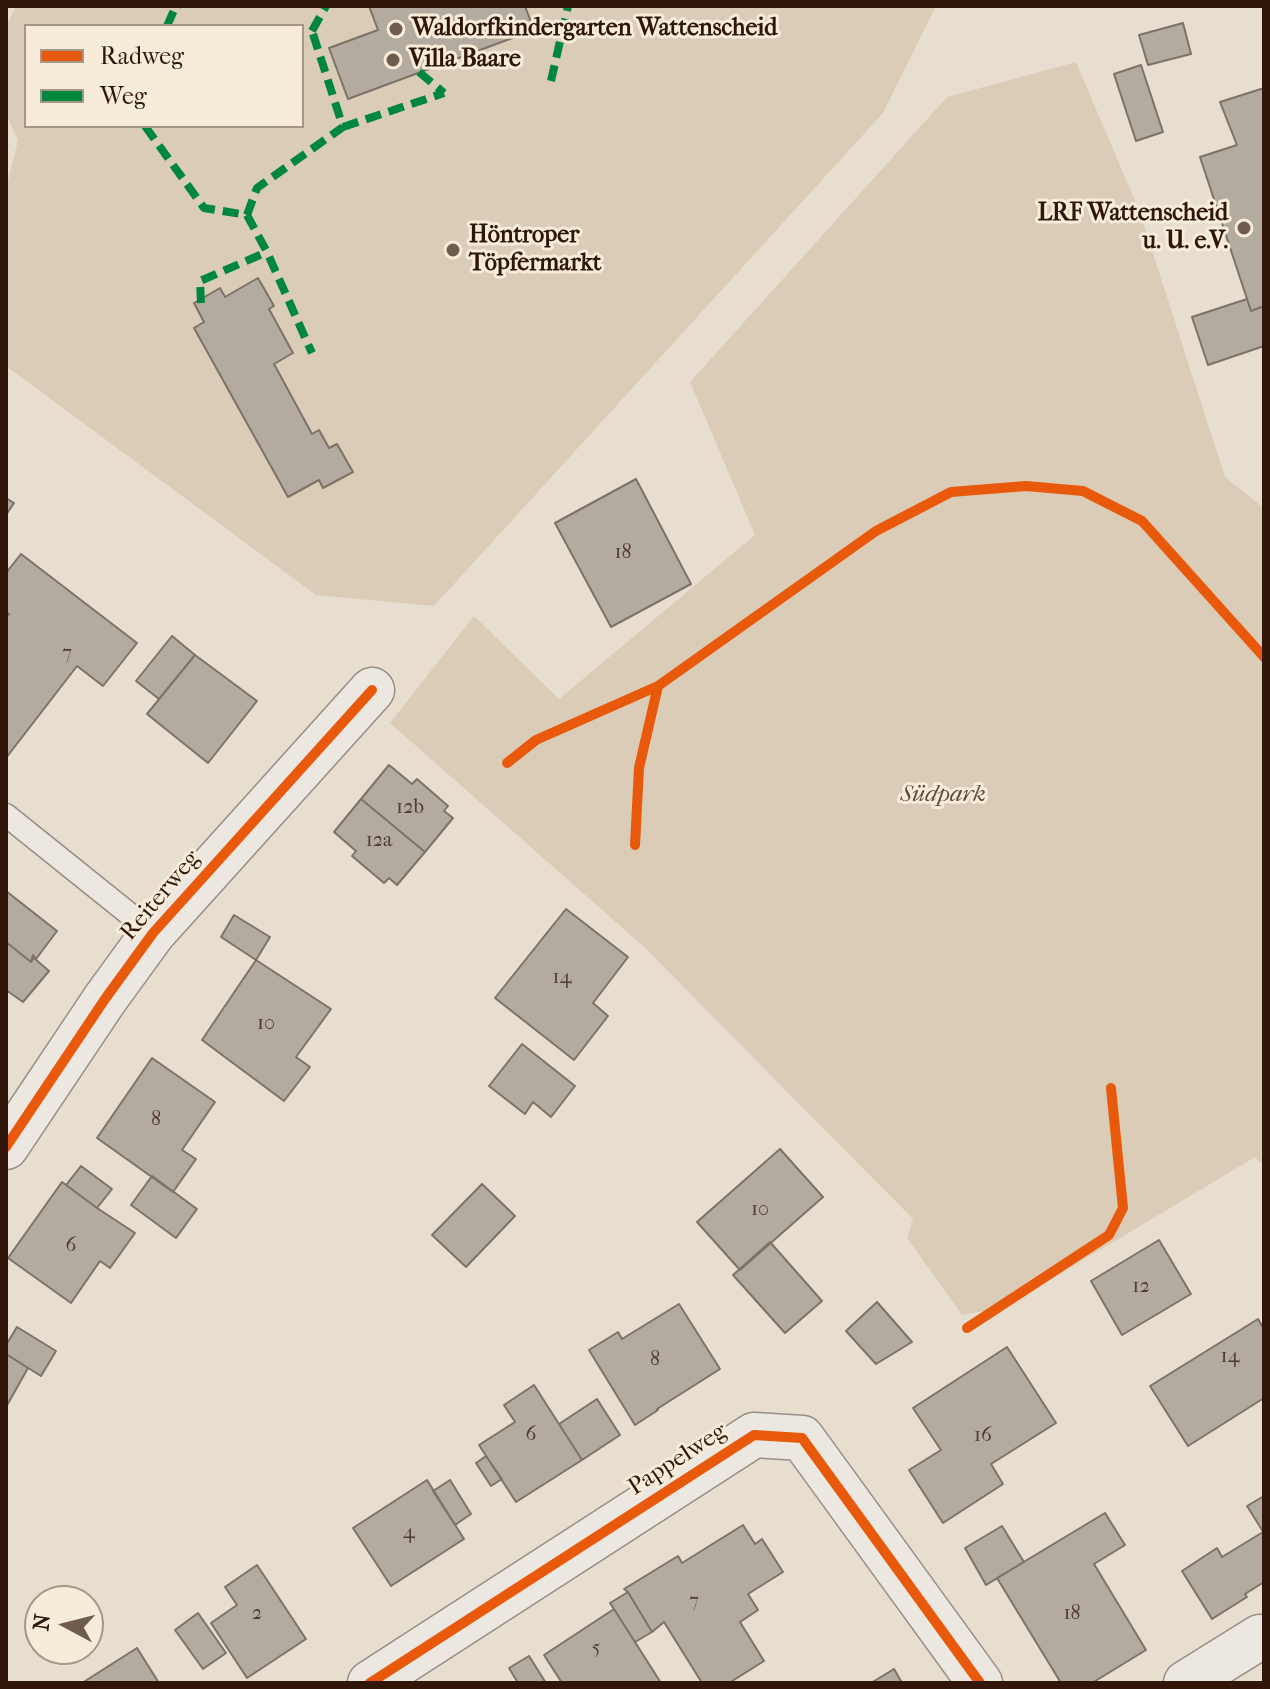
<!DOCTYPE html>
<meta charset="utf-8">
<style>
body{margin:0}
#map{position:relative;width:1270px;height:1689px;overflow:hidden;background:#e8ded0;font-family:"IM FELL French Canon",serif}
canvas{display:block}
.frame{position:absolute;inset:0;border:8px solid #2f1609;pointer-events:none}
.legend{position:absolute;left:24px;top:24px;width:280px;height:104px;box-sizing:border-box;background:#f7ecd9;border:2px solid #a79686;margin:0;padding:10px 14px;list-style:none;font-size:24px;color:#2f1609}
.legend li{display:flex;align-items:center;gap:16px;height:40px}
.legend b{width:40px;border:2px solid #a79686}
.north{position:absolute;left:24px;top:1585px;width:80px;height:80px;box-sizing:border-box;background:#f7ecd9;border:2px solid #a79686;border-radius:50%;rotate:277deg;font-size:22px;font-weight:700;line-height:32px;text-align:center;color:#2f1609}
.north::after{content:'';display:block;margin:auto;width:28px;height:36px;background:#705c4f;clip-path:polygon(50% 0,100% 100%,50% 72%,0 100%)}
</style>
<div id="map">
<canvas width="1270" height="1689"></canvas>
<div class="frame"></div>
<ul class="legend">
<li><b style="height:10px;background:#e8590c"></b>Radweg</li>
<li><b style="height:10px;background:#00873e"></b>Weg</li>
</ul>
<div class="north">N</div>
</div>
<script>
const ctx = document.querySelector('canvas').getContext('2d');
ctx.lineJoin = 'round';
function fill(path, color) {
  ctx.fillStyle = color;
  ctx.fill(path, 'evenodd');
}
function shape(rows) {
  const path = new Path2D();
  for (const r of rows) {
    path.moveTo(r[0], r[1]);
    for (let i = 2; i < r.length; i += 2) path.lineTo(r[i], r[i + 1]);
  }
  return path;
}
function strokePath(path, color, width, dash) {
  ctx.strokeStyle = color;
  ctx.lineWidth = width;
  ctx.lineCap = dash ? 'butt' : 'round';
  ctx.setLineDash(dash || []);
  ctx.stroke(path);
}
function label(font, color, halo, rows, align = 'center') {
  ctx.font = font + ' "IM FELL French Canon",serif';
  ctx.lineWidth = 6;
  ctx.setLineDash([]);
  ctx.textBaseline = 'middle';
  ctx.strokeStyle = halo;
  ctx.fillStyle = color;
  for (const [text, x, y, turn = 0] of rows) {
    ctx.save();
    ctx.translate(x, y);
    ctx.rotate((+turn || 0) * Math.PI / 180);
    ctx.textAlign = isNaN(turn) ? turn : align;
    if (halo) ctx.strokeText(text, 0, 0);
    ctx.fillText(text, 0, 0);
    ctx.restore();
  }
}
fill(shape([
 [16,6,936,6,883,113,434,606,316,595,6,366,6,188,18,140,6,114,6,27],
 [26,26,302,26,302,126,26,126],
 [1076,62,1139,210,1225,477,1264,508,1264,1166,1255,1157,1005,1307,962,1315,907,1238,913,1219,643,946,390,723,474,616,559,699,755,535,690,382,947,97]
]), '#dbccb8');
const building = shape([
 [369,6,525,6,534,30,348,99,329,48,378,30,369,6],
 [1183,23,1191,54,1148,65,1139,35,1183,23],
 [1141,65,1163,132,1136,141,1114,74,1141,65],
 [1264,88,1264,306,1251,311,1200,157,1237,145,1220,102,1264,88],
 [258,278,274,306,269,309,293,353,274,364,312,434,319,430,329,448,337,444,353,472,323,488,319,480,288,497,194,328,204,322,194,303,220,288,225,297,258,278],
 [1247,299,1251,311,1264,306,1264,346,1208,365,1192,317,1247,299],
 [636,479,691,584,611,627,555,523,636,479],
 [6,498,14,503,6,515,6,498],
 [21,554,137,643,103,686,77,666,6,758,6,618,9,614,6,612,6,573,21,554],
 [172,636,195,655,159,699,136,681,172,636],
 [195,655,257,701,208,763,147,714,195,655],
 [389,765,412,784,417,779,448,806,444,811,453,818,425,852,361,799,389,765],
 [361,799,425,852,397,885,389,878,384,883,352,856,356,851,334,832,361,799],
 [6,891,57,931,36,959,33,955,31,962,6,942,6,891],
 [566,909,628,957,593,1003,608,1016,574,1060,495,998,566,909],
 [234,915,270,937,256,960,221,937,234,915],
 [6,942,31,962,34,958,49,971,23,1002,6,990,6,942],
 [256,960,331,1009,296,1057,310,1067,284,1101,202,1040,256,960],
 [522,1044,575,1086,551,1117,533,1102,525,1114,489,1086,522,1044],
 [152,1058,215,1102,182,1150,196,1159,173,1192,97,1138,152,1058],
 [780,1149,823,1197,740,1270,697,1222,780,1149],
 [81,1166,112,1189,97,1208,66,1185,81,1166],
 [152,1176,197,1209,176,1238,131,1205,152,1176],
 [62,1182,97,1208,135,1233,110,1268,100,1261,71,1303,8,1258,62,1182],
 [482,1184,515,1216,466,1267,432,1235,482,1184],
 [1159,1240,1191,1294,1122,1335,1091,1281,1159,1240],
 [770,1242,822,1301,785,1333,733,1275,770,1242],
 [877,1302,912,1342,876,1364,846,1331,877,1302],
 [679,1304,720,1369,657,1409,658,1410,635,1425,589,1350,618,1332,622,1339,679,1304],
 [1258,1319,1264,1329,1264,1398,1188,1446,1150,1386,1258,1319],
 [17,1327,56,1351,41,1376,6,1354,6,1345,17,1327],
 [1007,1347,1056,1423,991,1464,1003,1484,943,1523,909,1470,941,1450,913,1408,1007,1347],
 [6,1354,28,1368,6,1407,6,1354],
 [534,1385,582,1460,516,1502,479,1445,515,1422,504,1405,534,1385],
 [597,1399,620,1435,582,1460,559,1424,597,1399],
 [486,1456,502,1479,491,1486,476,1463,486,1456],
 [427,1480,464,1539,391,1586,353,1528,427,1480],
 [450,1480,471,1514,455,1525,433,1491,450,1480],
 [1264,1496,1264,1533,1247,1506,1264,1496],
 [1105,1513,1125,1545,1094,1564,1146,1650,1092,1683,1061,1683,997,1578,1105,1513],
 [743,1525,755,1544,762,1539,783,1572,748,1594,758,1610,740,1622,764,1661,729,1683,702,1683,664,1622,652,1632,628,1592,624,1589,678,1556,682,1563,743,1525],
 [1002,1526,1024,1562,986,1585,965,1548,1002,1526],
 [1263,1532,1264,1582,1245,1594,1247,1597,1212,1619,1182,1571,1217,1548,1222,1557,1263,1532],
 [257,1565,306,1639,247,1678,211,1623,237,1605,225,1587,257,1565],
 [628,1592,652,1632,635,1642,610,1603,628,1592],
 [614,1609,661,1683,562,1683,544,1655,614,1609],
 [198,1613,226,1653,203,1669,175,1630,198,1613],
 [137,1648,159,1683,82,1683,137,1648],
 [529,1656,546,1683,518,1683,509,1668,529,1656],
 [894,1669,902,1683,871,1683,894,1669]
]);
fill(building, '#b3aaa0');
strokePath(building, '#7c7269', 2);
const service = shape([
 [6,815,153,933]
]);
const minor = shape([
 [6,1147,105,999,153,933,372,690],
 [370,1683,754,1435,802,1438,980,1683],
 [1186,1683,1260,1637]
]);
strokePath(service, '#968d84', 25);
strokePath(minor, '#968d84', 47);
strokePath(service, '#ece7e0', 22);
strokePath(minor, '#ece7e0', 44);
strokePath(shape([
 [167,26,175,8,179,6],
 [312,31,326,6],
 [419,72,444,93],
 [551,81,568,6],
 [145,126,204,208,247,215,267,252,312,353],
 [343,127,444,93],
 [247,215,257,188,343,127,313,34],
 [201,303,200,281,267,252]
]), '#00873e', 8, [16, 8]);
strokePath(shape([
 [507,763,536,740,658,686,876,531,951,492,1026,486,1083,491,1142,521,1264,657],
 [635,845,639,768,658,686],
 [6,1147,105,999,153,933,372,690],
 [967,1328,1109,1235,1123,1208,1111,1088],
 [370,1683,754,1435,802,1438,980,1683]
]), '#e8590c', 10);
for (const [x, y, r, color] of [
 [396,29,8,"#705c4f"],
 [393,60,8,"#705c4f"],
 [1244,228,8,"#705c4f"],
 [453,250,8,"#705c4f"]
]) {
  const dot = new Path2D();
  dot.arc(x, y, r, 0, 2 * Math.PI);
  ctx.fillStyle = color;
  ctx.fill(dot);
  strokePath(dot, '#f7ecd9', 3);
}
label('20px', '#503b2f', null, [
 ["18",623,553],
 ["7",67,654],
 ["12b",410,808],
 ["12a",379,841],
 ["14",562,978],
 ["10",266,1024],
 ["8",156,1120],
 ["10",760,1210],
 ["6",71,1246],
 ["12",1141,1287],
 ["14",1230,1357],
 ["8",655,1360],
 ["6",531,1435],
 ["16",983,1436],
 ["4",409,1533],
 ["7",694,1602],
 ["2",257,1614],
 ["18",1072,1614],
 ["5",596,1649]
]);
label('bold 24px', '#2f1609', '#f7ecd9', [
 ["Waldorfkindergarten Wattenscheid",412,29],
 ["Villa Baare",409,60],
 ["LRF Wattenscheid",1228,214,"right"],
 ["u. U. e.V.",1228,242,"right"],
 ["Höntroper",469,236],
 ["Töpfermarkt",469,264]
], 'left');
label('italic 24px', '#604838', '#f7ecd9', [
 ["Südpark",943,795]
]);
label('24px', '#2f1609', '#f7ecd9', [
 ["Reiterweg",161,896,-50],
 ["Pappelweg",678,1460,-33]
]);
</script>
